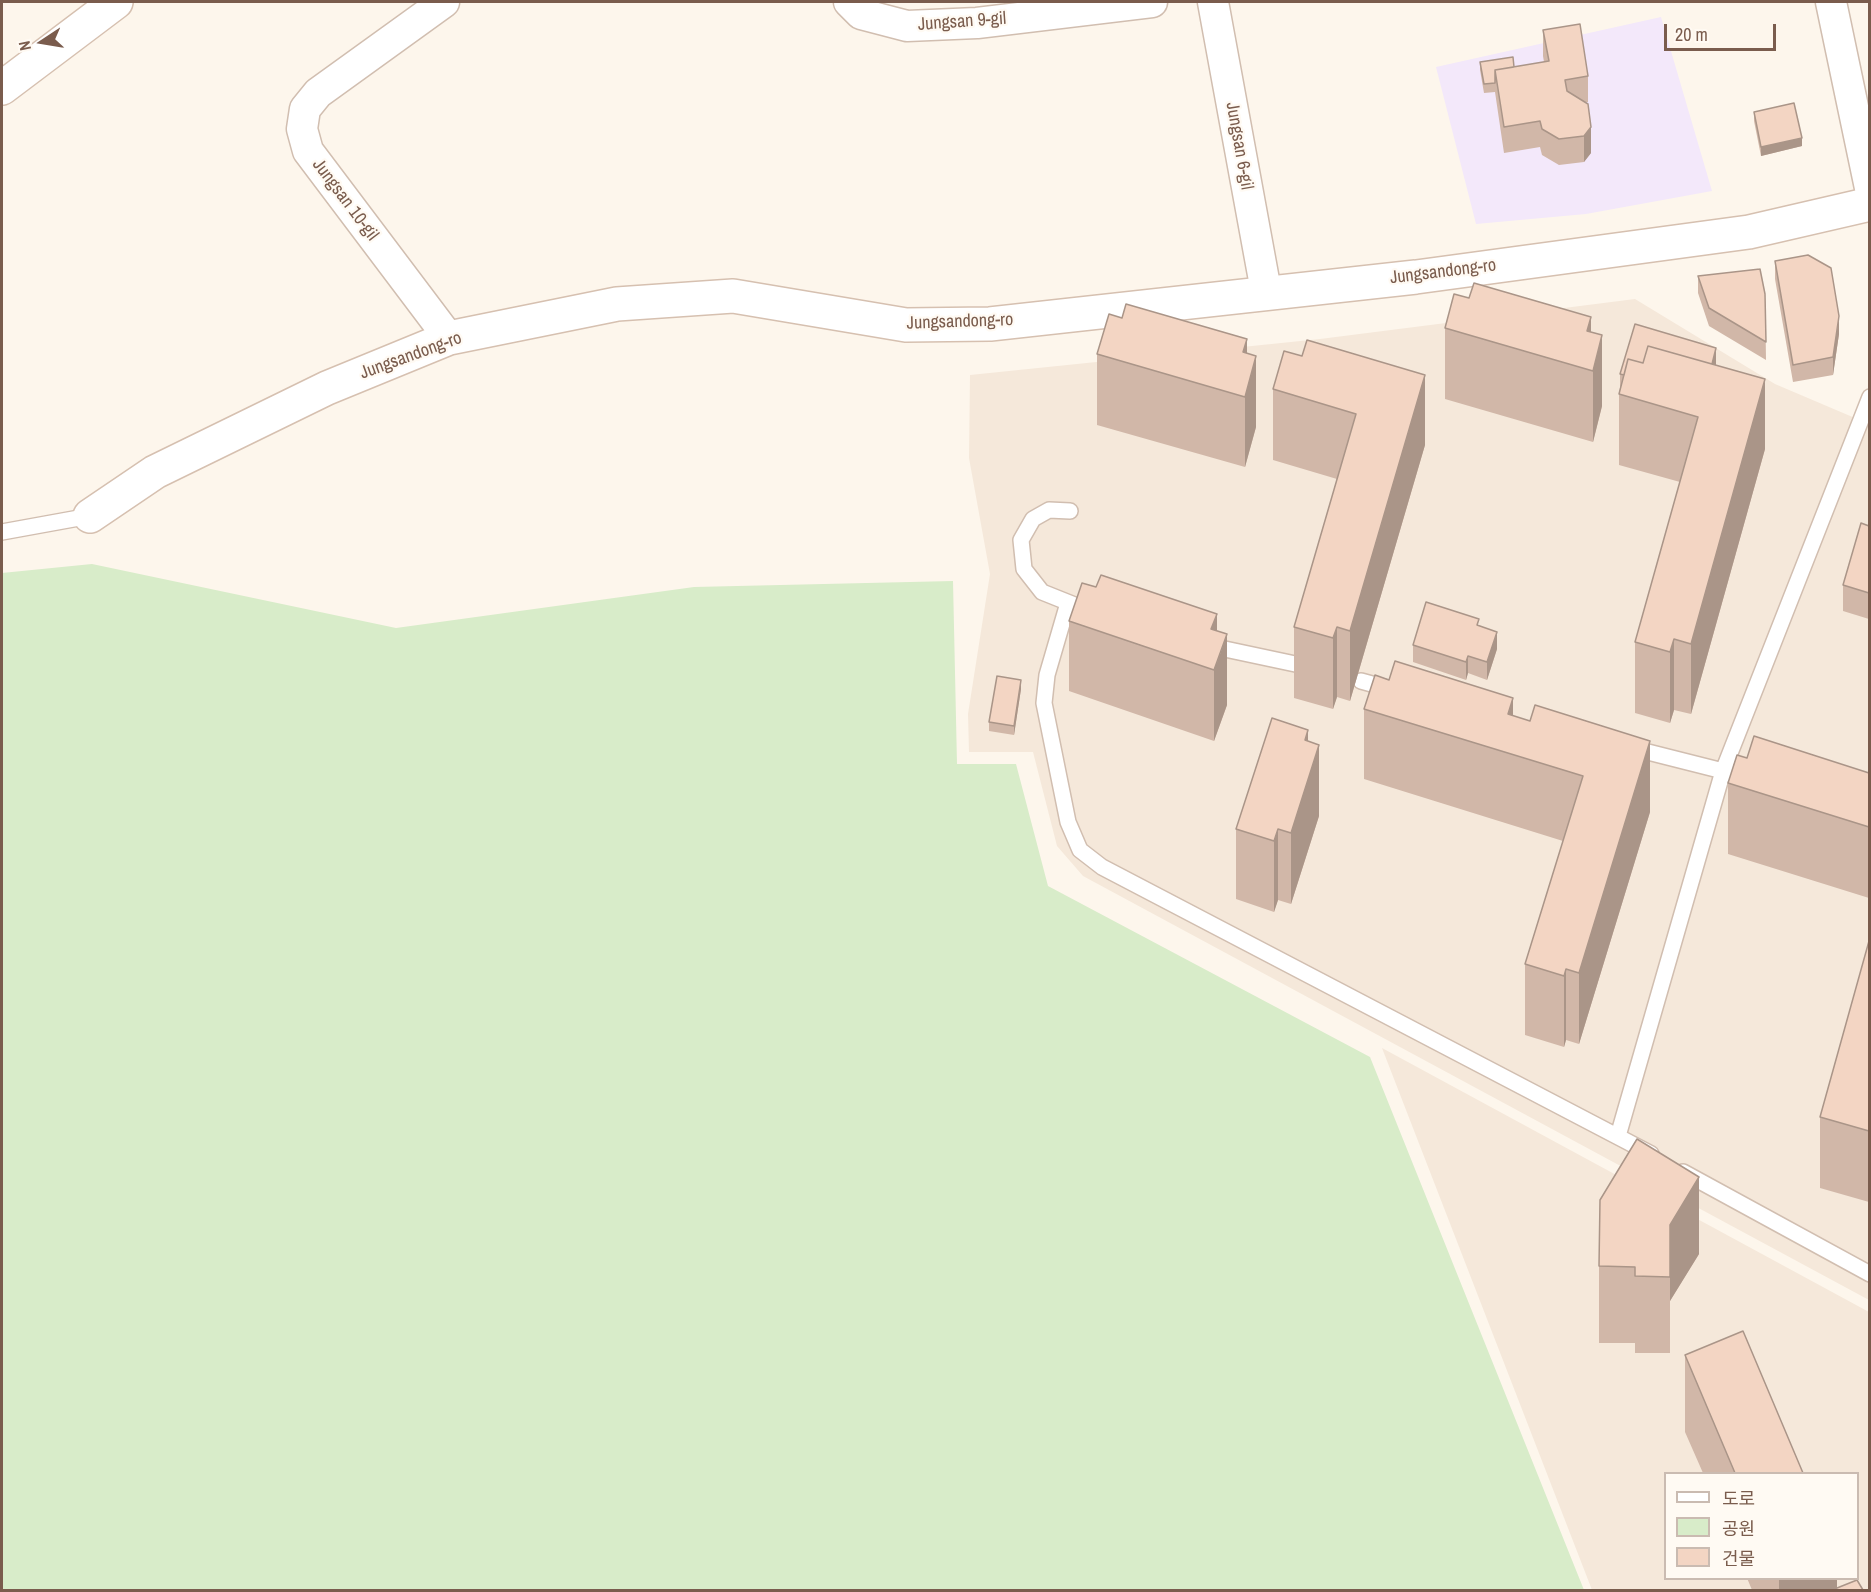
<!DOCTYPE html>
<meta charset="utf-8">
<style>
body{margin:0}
#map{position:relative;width:1871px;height:1592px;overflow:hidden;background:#fdf6ec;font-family:"Archivo Narrow","Noto Sans KR",sans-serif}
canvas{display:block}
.frame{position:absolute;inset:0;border:3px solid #7a5c4d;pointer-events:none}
.legend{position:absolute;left:1664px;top:1472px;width:195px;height:108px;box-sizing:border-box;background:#fffaf3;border:2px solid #cabbb1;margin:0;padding:8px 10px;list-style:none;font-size:18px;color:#7a5c4d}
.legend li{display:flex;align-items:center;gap:12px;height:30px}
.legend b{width:30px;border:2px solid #cabbb1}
.north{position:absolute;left:12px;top:12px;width:60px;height:60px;-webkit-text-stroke:4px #fffaf3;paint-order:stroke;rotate:258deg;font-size:16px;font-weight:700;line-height:24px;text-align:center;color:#7a5c4d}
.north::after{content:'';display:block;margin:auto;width:21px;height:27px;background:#7a5c4d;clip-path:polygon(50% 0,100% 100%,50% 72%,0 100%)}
.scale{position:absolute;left:1664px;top:24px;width:112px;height:27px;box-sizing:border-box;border:3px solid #7a5c4d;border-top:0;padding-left:8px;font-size:18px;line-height:21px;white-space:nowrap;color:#7a5c4d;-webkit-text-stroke:4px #fffaf3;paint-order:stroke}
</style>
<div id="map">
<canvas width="1871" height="1592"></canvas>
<div class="frame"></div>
<ul class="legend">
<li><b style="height:8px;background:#fff"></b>도로</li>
<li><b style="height:16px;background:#d8ecc9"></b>공원</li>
<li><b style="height:16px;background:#f3d5c3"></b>건물</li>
</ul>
<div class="north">N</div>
<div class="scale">20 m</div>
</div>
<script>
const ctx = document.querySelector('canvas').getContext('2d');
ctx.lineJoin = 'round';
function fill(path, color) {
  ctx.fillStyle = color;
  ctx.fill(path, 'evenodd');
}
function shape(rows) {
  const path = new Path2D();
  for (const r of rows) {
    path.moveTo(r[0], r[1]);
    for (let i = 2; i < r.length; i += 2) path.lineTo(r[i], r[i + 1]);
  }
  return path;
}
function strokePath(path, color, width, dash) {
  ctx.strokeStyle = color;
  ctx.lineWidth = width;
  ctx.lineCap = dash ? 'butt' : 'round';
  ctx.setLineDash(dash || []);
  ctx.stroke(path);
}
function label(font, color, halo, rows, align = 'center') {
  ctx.font = font + ' "Archivo Narrow",sans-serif';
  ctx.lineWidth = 4.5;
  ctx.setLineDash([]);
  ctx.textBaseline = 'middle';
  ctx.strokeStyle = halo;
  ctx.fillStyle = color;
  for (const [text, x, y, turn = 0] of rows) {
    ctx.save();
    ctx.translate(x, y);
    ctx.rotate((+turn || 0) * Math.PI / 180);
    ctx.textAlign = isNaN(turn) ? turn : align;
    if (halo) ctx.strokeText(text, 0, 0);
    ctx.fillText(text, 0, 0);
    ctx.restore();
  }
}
fill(shape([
 [1635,299,1775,384,1869,424,1869,1300,1083,876,1057,846,1033,752,969,752,968,714,990,574,969,458,970,375,1320,339],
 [1382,1048,1869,1312,1869,1590,1592,1590],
 [1666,1474,1858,1474,1858,1578,1666,1578]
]), '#f5e8da');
fill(shape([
 [1661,17,1712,191,1586,214,1476,224,1436,67]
]), '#f3e8fa');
fill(shape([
 [92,564,396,628,694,587,953,581,957,764,1016,764,1048,886,1370,1057,1584,1590,2,1590,2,573]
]), '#d8ecc9');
const lane = shape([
 [1070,511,1049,510,1033,519,1021,540,1024,569,1042,592,1077,606],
 [2,532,90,516],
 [1068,603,1047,675,1044,703,1068,822,1080,850,1102,867,1651,1154],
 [1206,645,1300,665],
 [1361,681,1390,689],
 [1632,748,1731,773],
 [1618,1136,1723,771,1870,397],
 [1683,1172,1870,1274]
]);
const street = shape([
 [444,2,318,93,305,109,302,129,308,151,449,338],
 [849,2,861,14,907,26,977,23,1152,2],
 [1213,2,1266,291],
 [1831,2,1870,188]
]);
const secondary = shape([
 [2,88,116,2],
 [90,516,155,472,327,388,449,338,617,304,733,296,906,325,990,324,1416,277,1749,232,1870,204]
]);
strokePath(lane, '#d1beb0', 18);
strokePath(street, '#d1beb0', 33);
strokePath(secondary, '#d6c0b0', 36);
strokePath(lane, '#fff', 15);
strokePath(street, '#fff', 30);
strokePath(secondary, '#fff', 33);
fill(shape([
 [1543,30,1588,76,1588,102,1585,102,1591,153,1584,162,1559,165,1542,155,1540,147,1504,153,1495,92,1484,93,1480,70,1480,62,1514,67,1544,62,1543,56],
 [1754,112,1802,146,1761,156,1754,121],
 [1775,261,1839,334,1833,375,1793,382,1775,279],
 [1698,276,1765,294,1766,360,1709,326,1698,293],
 [1445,328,1591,332,1602,406,1593,442,1445,399],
 [1284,351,1425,445,1350,701,1337,697,1333,709,1294,698,1294,627,1337,479,1273,460,1273,389],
 [1247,353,1256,427,1245,467,1097,425,1097,354],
 [1716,365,1765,449,1691,714,1674,710,1670,723,1635,713,1635,642,1680,482,1619,465,1619,394,1620,388,1620,374],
 [1869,526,1869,619,1843,611,1843,585],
 [1069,621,1217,631,1227,705,1214,741,1069,691],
 [1479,626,1497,649,1487,680,1468,673,1466,680,1413,662,1413,645],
 [1021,689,1014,735,989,731,989,722],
 [1364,709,1513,716,1650,812,1579,1044,1566,1040,1564,1047,1525,1035,1525,964,1563,841,1364,779],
 [1308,741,1319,816,1291,904,1278,900,1274,912,1236,899,1236,829],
 [1869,773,1869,898,1728,854,1728,783],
 [1869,941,1869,1202,1820,1188,1820,1117],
 [1699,1254,1670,1301,1670,1353,1635,1353,1635,1343,1599,1343,1599,1266],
 [1685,1355,1803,1473,1703,1473,1685,1432],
 [1747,1578,1837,1578,1837,1589,1863,1590,1752,1590]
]), '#d1b7a8');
fill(shape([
 [1591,127,1591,153,1584,162,1584,136],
 [1802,138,1802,146,1761,156,1761,147],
 [1839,316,1839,334,1833,375,1833,357],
 [1591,317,1591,370,1587,331],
 [1602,335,1602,406,1593,442,1593,371],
 [1247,339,1247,390,1256,356,1256,427,1245,467,1245,397,1243,352],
 [1716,348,1716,366,1702,398],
 [1425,375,1425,445,1350,701,1350,631],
 [1765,379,1765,449,1691,714,1691,644],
 [1217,614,1217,663,1227,634,1227,705,1214,741,1214,670,1211,629],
 [1337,627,1337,697,1333,709,1333,638],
 [1497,632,1497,649,1487,680,1487,662],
 [1674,639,1674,710,1670,723,1670,652],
 [1468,656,1468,673,1466,680,1466,662],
 [1021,680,1021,689,1014,735,1014,726],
 [1513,698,1513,755,1508,714],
 [1308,730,1308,780,1319,745,1319,816,1291,904,1291,833,1305,740],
 [1650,741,1650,812,1579,1044,1579,973],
 [1278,829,1278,900,1274,912,1274,841],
 [1566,969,1566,1040,1564,1047,1564,976],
 [1699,1177,1699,1254,1670,1301,1670,1353,1670,1225],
 [1779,1578,1837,1578,1837,1590,1779,1590]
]), '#aa9588');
const building = shape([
 [1580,24,1588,76,1565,80,1567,91,1588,104,1591,127,1584,136,1559,139,1542,129,1540,121,1504,127,1495,70,1549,61,1543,30,1580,24],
 [1513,57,1514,67,1495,70,1495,83,1484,84,1480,62,1513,57],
 [1794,103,1802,138,1761,147,1754,112,1794,103],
 [1808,255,1831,268,1839,316,1833,357,1793,365,1775,261,1808,255],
 [1760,269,1765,294,1766,342,1709,308,1698,276,1760,269],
 [1474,283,1591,317,1587,331,1602,335,1593,371,1445,328,1454,294,1469,298,1474,283],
 [1126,304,1247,339,1243,352,1256,356,1245,397,1097,354,1109,314,1122,318,1126,304],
 [1635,324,1716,348,1712,364,1648,346,1643,363,1628,359,1624,375,1620,374,1635,324],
 [1307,340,1425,375,1350,631,1337,627,1333,638,1294,627,1356,414,1273,389,1284,351,1302,356,1307,340],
 [1648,346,1765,379,1691,644,1674,639,1670,652,1635,642,1698,417,1619,394,1628,359,1643,363,1648,346],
 [1861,523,1869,526,1869,593,1843,585,1861,523],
 [1101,575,1217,614,1211,629,1227,634,1214,670,1069,621,1082,583,1096,587,1101,575],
 [1426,602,1479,619,1477,625,1497,632,1487,662,1468,656,1466,662,1413,645,1426,602],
 [1395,661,1513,698,1508,714,1530,721,1535,705,1650,741,1579,973,1566,969,1564,976,1525,964,1583,776,1364,709,1375,675,1389,680,1395,661],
 [997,676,1021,680,1014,726,989,722,997,676],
 [1272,718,1308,730,1305,740,1319,745,1291,833,1278,829,1274,841,1236,829,1272,718],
 [1754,736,1869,773,1869,827,1728,783,1737,755,1747,758,1754,736],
 [1869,941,1869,1131,1820,1117,1869,941],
 [1637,1139,1699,1177,1670,1225,1670,1277,1635,1276,1635,1267,1599,1266,1600,1200,1637,1139],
 [1743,1331,1803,1473,1735,1473,1685,1355,1743,1331],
 [1857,1580,1863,1590,1832,1590,1857,1580]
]);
fill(building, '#f3d5c3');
strokePath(building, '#aa9588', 1.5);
label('18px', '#7a5c4d', '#fffaf3', [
 ["Jungsan 9-gil",962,22,-4],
 ["Jungsan 6-gil",1239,146,80],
 ["Jungsan 10-gil",345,200,53],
 ["Jungsandong-ro",1443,272,-7],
 ["Jungsandong-ro",960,322,-2],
 ["Jungsandong-ro",411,356,-20]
]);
</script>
